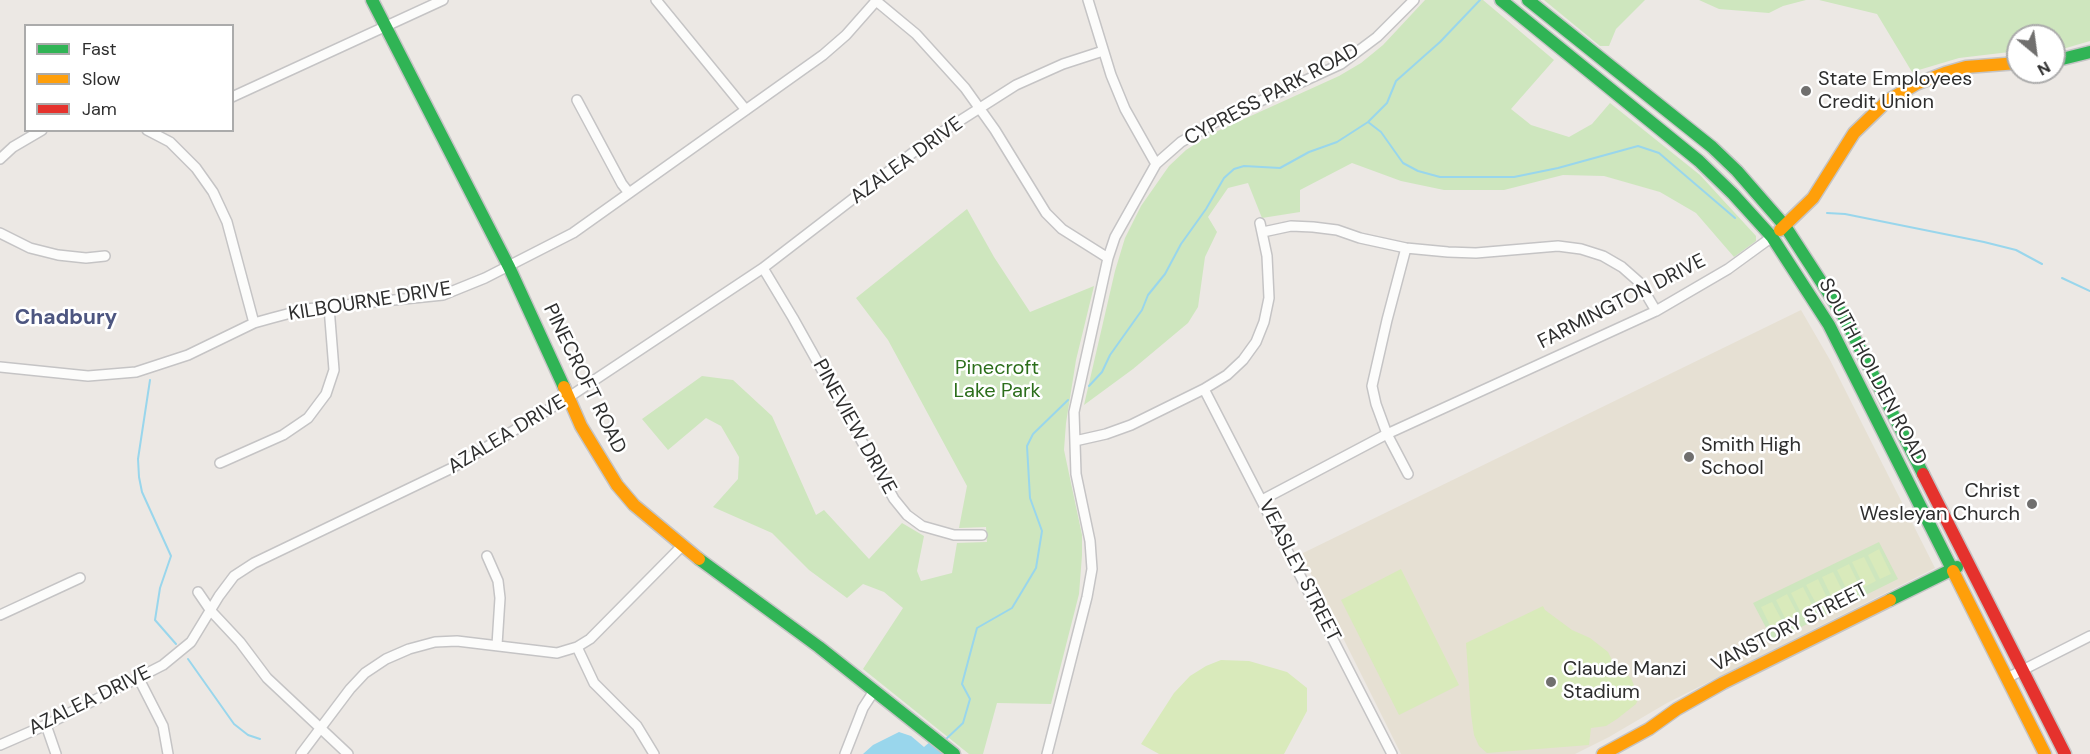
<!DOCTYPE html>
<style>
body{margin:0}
#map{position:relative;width:2090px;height:754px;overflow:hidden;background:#ece8e4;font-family:"DM Sans",sans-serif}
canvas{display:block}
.legend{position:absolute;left:24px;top:24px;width:210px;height:108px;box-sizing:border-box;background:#fff;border:2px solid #ababab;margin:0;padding:8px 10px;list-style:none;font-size:18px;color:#2e2e2e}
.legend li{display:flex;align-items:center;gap:12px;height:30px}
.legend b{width:30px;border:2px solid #ababab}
.north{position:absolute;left:2006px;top:24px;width:60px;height:60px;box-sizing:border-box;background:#fff;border:2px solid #ababab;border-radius:50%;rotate:151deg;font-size:16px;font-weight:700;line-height:24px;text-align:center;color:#2e2e2e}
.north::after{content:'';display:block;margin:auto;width:21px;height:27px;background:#706f6e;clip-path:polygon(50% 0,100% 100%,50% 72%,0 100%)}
</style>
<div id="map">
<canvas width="2090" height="754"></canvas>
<ul class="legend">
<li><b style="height:8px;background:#30b455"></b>Fast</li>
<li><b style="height:8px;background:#ff9f0a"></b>Slow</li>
<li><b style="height:8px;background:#e5322d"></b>Jam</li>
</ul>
<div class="north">N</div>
</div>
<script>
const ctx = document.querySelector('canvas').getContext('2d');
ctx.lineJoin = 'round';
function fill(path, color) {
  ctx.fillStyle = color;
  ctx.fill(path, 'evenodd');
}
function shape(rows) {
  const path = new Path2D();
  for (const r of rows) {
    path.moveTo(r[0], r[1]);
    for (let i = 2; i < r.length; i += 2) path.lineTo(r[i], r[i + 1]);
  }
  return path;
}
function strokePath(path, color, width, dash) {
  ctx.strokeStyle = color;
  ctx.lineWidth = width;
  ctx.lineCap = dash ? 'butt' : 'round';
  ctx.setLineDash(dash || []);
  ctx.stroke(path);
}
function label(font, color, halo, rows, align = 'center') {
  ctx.font = font + ' "DM Sans",sans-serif';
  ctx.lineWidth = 5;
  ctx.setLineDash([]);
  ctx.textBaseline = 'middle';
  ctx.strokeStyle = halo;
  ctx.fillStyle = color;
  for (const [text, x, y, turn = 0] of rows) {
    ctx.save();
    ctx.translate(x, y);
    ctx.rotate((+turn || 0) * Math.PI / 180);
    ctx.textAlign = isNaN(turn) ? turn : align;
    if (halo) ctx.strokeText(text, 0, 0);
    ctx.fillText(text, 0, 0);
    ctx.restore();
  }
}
fill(shape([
 [1801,310,1830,360,1935,568,1667,703,1609,737,1575,754,1401,754,1301,554]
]), '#e6e0d3');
fill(shape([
 [1425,0,1483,0,1554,60,1511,109,1531,125,1569,137,1592,124,1610,103,1700,175,1756,236,1756,241,1734,257,1696,213,1660,192,1604,176,1563,175,1504,190,1444,190,1401,181,1352,163,1300,190,1300,212,1262,218,1248,183,1228,188,1208,217,1217,232,1205,257,1198,307,1188,323,1133,369,1084,405,1115,271,1125,238,1141,206,1169,166,1186,150,1211,134,1339,76,1361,63,1383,45],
 [1544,0,1645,0,1616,29,1609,46,1600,46],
 [1699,0,1806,0,1783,6,1769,13,1719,9],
 [1819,0,2090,0,2090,41,2066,48,2054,49,2054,36,2018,36,2018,51,1959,58,1912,72,1877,14],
 [967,209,994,257,1030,312,1094,286,1076,360,1066,423,1064,450,1082,535,1082,555,1079,594,1051,704,997,703,983,754,969,754,863,669,903,608,884,592,863,584,847,598,809,570,772,533,713,507,738,479,739,457,721,426,706,418,668,450,642,419,702,376,733,380,772,416,816,515,824,510,869,559,902,523,924,536,917,571,921,581,952,573,957,543,987,542,986,527,959,528,967,486,888,340,856,298],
 [1879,542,1898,579,1773,641,1753,603]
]), '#cee6be');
fill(shape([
 [1879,549,1891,574,1880,579,1868,555],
 [1864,557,1876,581,1864,587,1852,562],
 [1849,564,1861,589,1849,594,1837,570],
 [1401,569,1459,685,1399,715,1341,600],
 [1833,572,1845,596,1834,602,1822,577],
 [1818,579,1830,604,1819,609,1806,585],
 [1803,587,1815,611,1803,617,1791,593],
 [1787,594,1800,619,1788,624,1776,600],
 [1772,602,1785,626,1773,632,1761,607],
 [1543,606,1545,610,1572,630,1590,638,1608,652,1614,664,1631,678,1639,697,1636,704,1617,719,1606,726,1591,728,1589,745,1487,753,1479,746,1474,735,1471,714,1466,643],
 [1221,660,1249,661,1287,672,1307,688,1307,711,1284,754,1159,754,1141,744,1174,693,1190,676,1206,666]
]), '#d9eabb');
fill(shape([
 [899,732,911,736,924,747,939,734,954,746,943,754,863,754,873,745]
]), '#99d6ec');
strokePath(shape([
 [1368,122,1381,132,1403,163,1418,171,1440,177,1514,177,1558,168,1638,146,1659,153,1735,218],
 [1827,213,1845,214,1984,242,2016,250,2042,264],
 [2062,278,2090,291],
 [150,380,138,459,139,477,142,492,171,556,160,588,155,620,176,644],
 [1089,386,1102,372,1110,355,1142,310,1148,295,1165,274,1181,244,1206,209,1224,178,1234,169,1244,166,1280,168,1309,152,1337,142,1368,122,1387,103,1396,81,1440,42,1480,0],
 [188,659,234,724,248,735,260,739],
 [945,740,963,723,970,699,962,684,977,628,1012,608,1036,568,1042,531,1030,498,1027,446,1033,434,1068,400]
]), '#99d6ec', 2);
const street = shape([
 [656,0,746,110],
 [875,0,916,34,965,88,995,130,1046,213,1062,229,1108,258],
 [1088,0,1111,75,1125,109,1156,164],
 [232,97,443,0],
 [577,100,622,184,629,193],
 [147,130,170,142,196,168,213,192,227,222,254,323],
 [0,159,13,147,42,130],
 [1263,232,1291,226,1313,227,1337,230,1360,238,1406,248,1448,252,1476,253,1558,246,1581,249,1603,256,1622,267,1639,282,1656,311],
 [0,233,30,248,58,255,86,258,105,256],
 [1406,248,1387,320,1372,386,1376,404,1387,434,1408,474],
 [763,268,793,318,894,499,907,515,922,526,954,535,982,535],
 [0,367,88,376,136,372,188,355,254,323,272,318,306,309,443,295,485,278,573,233,823,55,846,35,876,1],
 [1204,389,1392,754],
 [1075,441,1106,434,1131,425,1204,389,1227,375,1243,360,1256,342,1264,322,1269,298,1267,256,1260,223],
 [220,463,283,435,308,418,326,394,334,370,329,307],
 [1262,500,1387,434,1656,311,1728,269,1772,237],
 [487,556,498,581,500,598,497,645],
 [198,592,211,611,240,642,267,678,348,754],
 [0,615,80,578],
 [577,647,594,683,637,726,654,754],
 [2007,678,2090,636],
 [139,679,163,726,168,754],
 [46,725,56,754],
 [0,745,46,725,163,665,191,642,219,596,234,576,254,563,452,468,569,397,763,268,928,141,1016,85,1063,64,1103,51],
 [301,754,350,689,365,673,386,659,409,649,435,642,457,641,557,653,577,647,590,639,682,546],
 [845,754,863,708,874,691],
 [1047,754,1087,597,1092,569,1090,541,1076,474,1074,412,1108,258,1115,237,1156,164,1181,142,1219,120,1341,64,1377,37,1414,0]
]);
const fast = shape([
 [372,0,509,267,564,387],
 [1501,0,1699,161,1733,194,1772,237,1829,325,1953,571],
 [1528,0,1712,147,1737,171,1785,226,1844,317,1923,474],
 [2054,61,2090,52],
 [699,559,819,647,954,754],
 [1890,600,1957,567]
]);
const slow = shape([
 [1780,230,1813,198,1854,133,1887,101,1916,84,1945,73,1966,67,2018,63],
 [564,387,581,426,617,485,634,505,699,559],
 [1953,571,2045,754],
 [1603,754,1649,729,1677,709,1723,683,1890,600]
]);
const jam = shape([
 [1923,474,2065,754]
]);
strokePath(street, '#c5c4c5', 12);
strokePath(fast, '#c5c4c5', 15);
strokePath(slow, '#c5c4c5', 15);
strokePath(jam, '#c5c4c5', 15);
strokePath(street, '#fcfcfb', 9);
strokePath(fast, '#30b455', 12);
strokePath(slow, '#ff9f0a', 12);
strokePath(jam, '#e5322d', 12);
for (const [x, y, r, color] of [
 [1806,91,6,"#706f6e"],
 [1689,457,6,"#706f6e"],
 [2032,504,6,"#706f6e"],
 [1551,682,6,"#706f6e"]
]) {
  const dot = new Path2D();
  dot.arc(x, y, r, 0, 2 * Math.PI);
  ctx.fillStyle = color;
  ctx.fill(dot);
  strokePath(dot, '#fff', 2);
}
label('20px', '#2e2e2e', '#fff', [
 ["State Employees",1818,80],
 ["Credit Union",1818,103],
 ["Smith High",1701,446],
 ["School",1701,469],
 ["Christ",2020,492,"right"],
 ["Wesleyan Church",2020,515,"right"],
 ["Claude Manzi",1563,670],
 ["Stadium",1563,693]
], 'left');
label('20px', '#2e2e2e', '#fff', [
 ["CYPRESS PARK ROAD",1272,95,-28],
 ["AZALEA DRIVE",907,161,-36],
 ["KILBOURNE DRIVE",370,302,-9],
 ["FARMINGTON DRIVE",1622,302,-27],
 ["SOUTH HOLDEN ROAD",1872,372,62],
 ["PINECROFT ROAD",584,379,64],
 ["PINEVIEW DRIVE",854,427,61],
 ["AZALEA DRIVE",507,435,-31],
 ["VEASLEY STREET",1299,571,63],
 ["VANSTORY STREET",1790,628,-27],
 ["AZALEA DRIVE",90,701,-26]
]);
label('20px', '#2c6e1b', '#fff', [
 ["Pinecroft",997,369],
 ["Lake Park",997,392]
]);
label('bold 21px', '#4d5680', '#fff', [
 ["Chadbury",66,318]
]);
</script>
